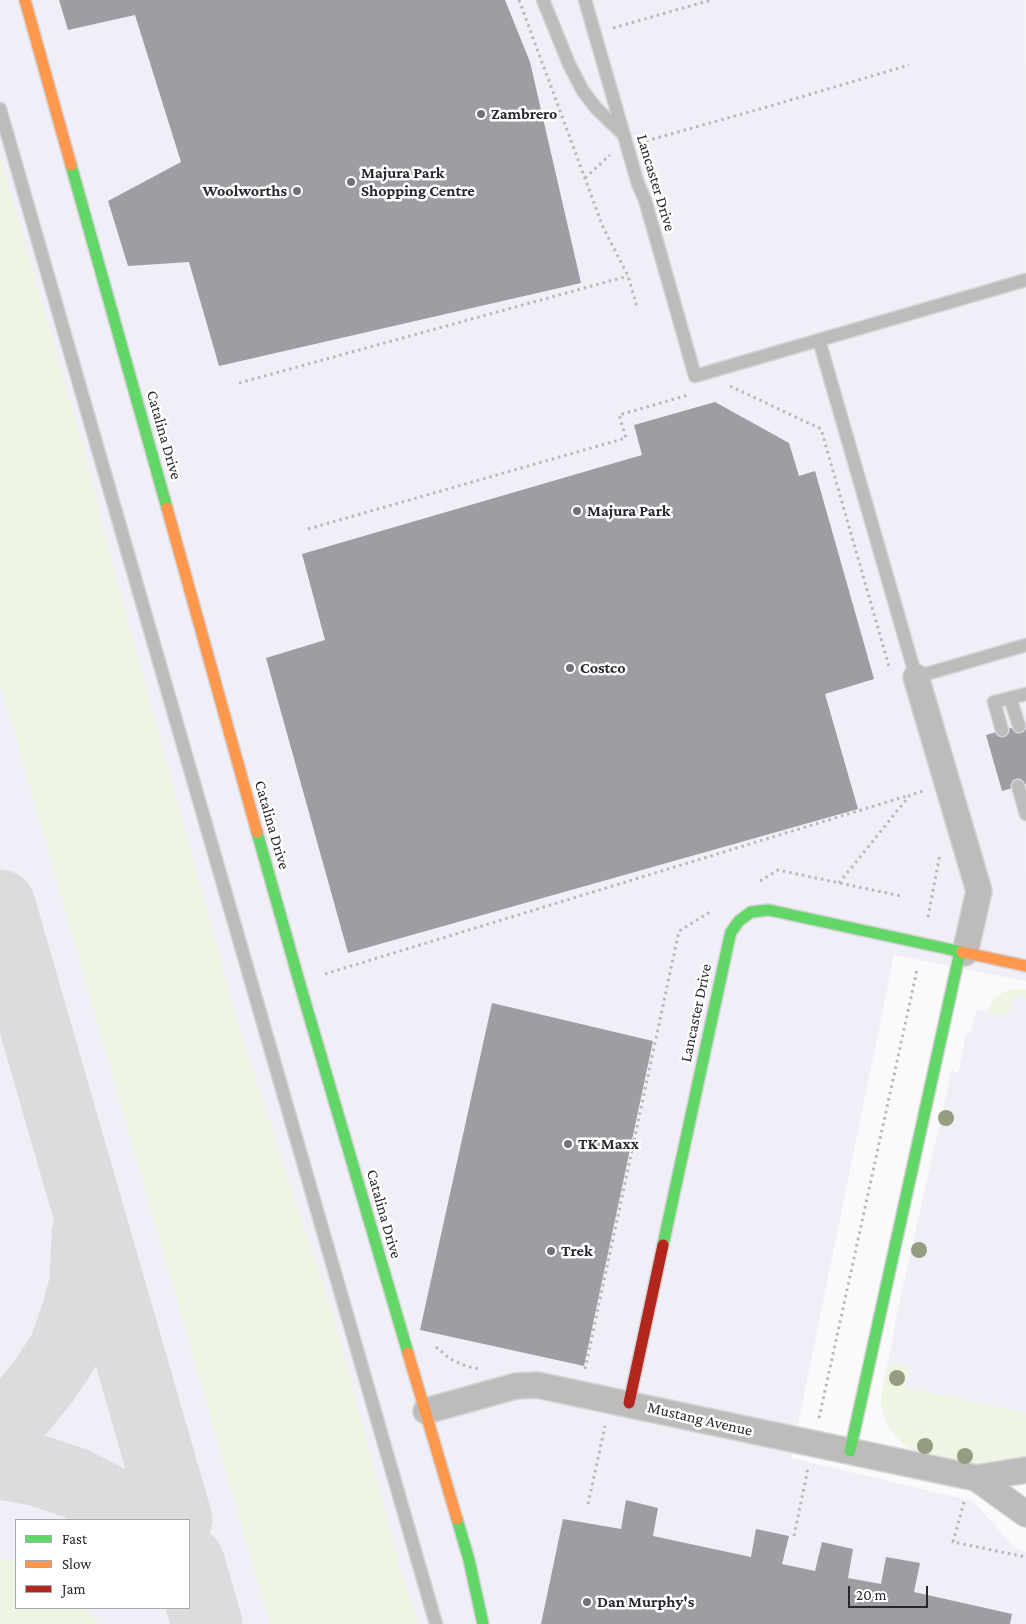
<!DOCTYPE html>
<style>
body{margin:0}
#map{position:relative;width:1026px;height:1624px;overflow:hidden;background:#fafafc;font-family:"Crimson Pro",serif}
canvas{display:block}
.legend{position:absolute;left:15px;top:1519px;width:175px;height:90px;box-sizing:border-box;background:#fff;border:1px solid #a9a9ab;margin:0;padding:6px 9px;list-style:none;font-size:15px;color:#28272e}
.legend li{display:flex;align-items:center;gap:10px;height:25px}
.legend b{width:25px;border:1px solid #a9a9ab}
.scale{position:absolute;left:848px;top:1586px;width:80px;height:22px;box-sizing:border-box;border:2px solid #28272e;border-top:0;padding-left:6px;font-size:15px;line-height:18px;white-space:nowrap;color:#28272e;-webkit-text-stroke:4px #fff;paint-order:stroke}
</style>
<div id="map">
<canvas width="1026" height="1624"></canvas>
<ul class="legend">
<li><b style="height:6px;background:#63d668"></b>Fast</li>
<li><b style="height:6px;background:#ff974d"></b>Slow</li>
<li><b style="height:6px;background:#b3261e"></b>Jam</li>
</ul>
<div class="scale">20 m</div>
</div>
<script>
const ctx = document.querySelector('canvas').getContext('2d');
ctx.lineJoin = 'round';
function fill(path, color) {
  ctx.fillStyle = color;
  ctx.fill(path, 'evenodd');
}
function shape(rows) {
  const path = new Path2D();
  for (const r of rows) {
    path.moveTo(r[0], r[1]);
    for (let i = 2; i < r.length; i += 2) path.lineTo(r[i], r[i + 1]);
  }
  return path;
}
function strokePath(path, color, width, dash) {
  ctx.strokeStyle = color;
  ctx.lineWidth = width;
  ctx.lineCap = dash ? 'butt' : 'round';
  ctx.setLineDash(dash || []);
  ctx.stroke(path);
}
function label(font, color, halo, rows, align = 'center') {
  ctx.font = font + ' "Crimson Pro",serif';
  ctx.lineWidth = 5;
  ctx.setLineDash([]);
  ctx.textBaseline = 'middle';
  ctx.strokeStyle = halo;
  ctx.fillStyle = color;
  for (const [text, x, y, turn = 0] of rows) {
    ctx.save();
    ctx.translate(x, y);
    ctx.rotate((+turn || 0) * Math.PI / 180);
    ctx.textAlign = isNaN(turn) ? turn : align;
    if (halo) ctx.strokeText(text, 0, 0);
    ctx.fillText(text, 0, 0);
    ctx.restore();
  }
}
fill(shape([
 [0,0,1025,0,1026,981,894,955,791,1458,973,1501,1016,1549,1026,1552,1026,1624,0,1624],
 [16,1520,189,1520,189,1608,16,1608],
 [1013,989,1026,989,1026,1462,992,1469,928,1455,905,1446,898,1439,888,1426,883,1411,881,1401,884,1381,894,1333,894,1327,952,1068,954,1072,958,1073,966,1036,968,1033,971,1033,977,1009,988,1012,988,1009,993,1000,1002,993]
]), '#f0eff8');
fill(shape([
 [0,156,81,440,112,563,243,1042,334,1318,399,1563,418,1624,270,1624,0,682],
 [1013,989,1026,989,1026,998,1014,996,1008,1015,1005,1016,988,1011,988,1009,993,1000,1002,993],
 [894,1362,908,1366,909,1369,905,1387,1026,1413,1026,1462,985,1468,928,1455,905,1446,891,1430,883,1411,881,1401,884,1381,888,1365],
 [0,1557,16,1562,16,1608,86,1608,99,1624,0,1624]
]), '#eef5e2');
strokePath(shape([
 [0,905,177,1520],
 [0,1427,15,1416,43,1382,63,1352,75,1319,85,1283,87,1234],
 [0,1464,39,1471,75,1483,110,1501,136,1520],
 [189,1562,207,1624]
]), '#dcdcde', 71);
fill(shape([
 [59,0,505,0,530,62,581,283,219,366,189,262,128,266,108,201,181,162,135,15,68,30],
 [715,402,789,443,799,476,815,471,874,679,825,694,858,809,348,953,266,658,325,640,302,554,642,455,634,425],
 [1026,724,1026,784,1002,791,986,735],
 [492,1003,653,1041,584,1366,420,1330],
 [626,1500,658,1508,653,1536,751,1557,756,1529,789,1536,782,1564,815,1571,822,1542,853,1549,848,1578,881,1584,886,1557,920,1563,914,1592,1012,1614,1010,1624,541,1624,563,1519,621,1529]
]), '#9e9da4');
const lane = shape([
 [543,0,569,64,583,91,596,108,622,133],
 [585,0,638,184,645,200,665,270,695,376,1026,280],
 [0,109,436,1624],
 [819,340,916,677,1026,645],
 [1019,726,1010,698,1026,694],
 [1002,730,994,702,1010,698],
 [1018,786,1026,814]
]);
const street = shape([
 [916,677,979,891,965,953],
 [426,1411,516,1386,537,1385,976,1478,1026,1470],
 [976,1478,1026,1514]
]);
const fast = shape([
 [71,165,167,508],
 [257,832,299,981,408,1353],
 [663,1245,729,940,731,932,739,921,751,912,769,910,962,952],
 [850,1451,960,952],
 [457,1519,469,1560,483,1624]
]);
const slow = shape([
 [25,0,71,165],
 [167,508,257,832],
 [962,952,1026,966],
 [408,1353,457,1519]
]);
const jam = shape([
 [629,1403,663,1245]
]);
strokePath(lane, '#d4d4d7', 15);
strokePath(street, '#d4d4d7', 28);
strokePath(fast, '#d4d4d7', 14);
strokePath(slow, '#d4d4d7', 14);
strokePath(jam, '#d4d4d7', 14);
strokePath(shape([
 [519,0,603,227,628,276,637,307],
 [613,28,711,0],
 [646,141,767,107,909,65],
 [585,178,610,155],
 [239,383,628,276],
 [730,386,821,429,890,670],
 [308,529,626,438,619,415,688,395],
 [760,881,778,870,901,896],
 [839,883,910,795,923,791],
 [928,917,940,854],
 [325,974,910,795],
 [436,1347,450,1359,466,1366,479,1369],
 [585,1369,679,931,710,912],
 [819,1418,917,970],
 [964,1502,953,1542,1026,1557],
 [588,1504,605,1426],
 [794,1536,808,1468]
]), '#b9b8b8', 3, [2.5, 4]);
strokePath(lane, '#bebbbb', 12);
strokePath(street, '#bebbbb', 25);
strokePath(fast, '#63d668', 11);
strokePath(slow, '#ff974d', 11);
strokePath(jam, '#b3261e', 11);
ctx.fillStyle = '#959d80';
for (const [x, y] of [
 [946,1118],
 [919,1250],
 [897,1378],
 [925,1446],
 [965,1456]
]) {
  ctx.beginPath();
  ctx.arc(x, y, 8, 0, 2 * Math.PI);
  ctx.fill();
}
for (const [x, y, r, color] of [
 [481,114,5,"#727176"],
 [351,182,5,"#727176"],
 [297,191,5,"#727176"],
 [577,511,5,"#727176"],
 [570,668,5,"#727176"],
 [568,1144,5,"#727176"],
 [551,1251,5,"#727176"],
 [587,1602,5,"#727176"]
]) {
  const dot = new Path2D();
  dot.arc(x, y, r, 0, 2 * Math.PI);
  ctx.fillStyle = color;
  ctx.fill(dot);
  strokePath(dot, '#fff', 2);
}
label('bold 16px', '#28272e', '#fff', [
 ["Zambrero",491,114],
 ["Majura Park",361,173],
 ["Shopping Centre",361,191],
 ["Woolworths",287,191,"right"],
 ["Majura Park",587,511],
 ["Costco",580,668],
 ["TK Maxx",578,1144],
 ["Trek",561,1251],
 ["Dan Murphy's",597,1602]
], 'left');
label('16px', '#28272e', '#fff', [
 ["Lancaster Drive",656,183,73],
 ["Catalina Drive",164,435,74],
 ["Catalina Drive",272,825,74],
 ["Lancaster Drive",696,1013,-78],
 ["Catalina Drive",384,1214,74],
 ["Mustang Avenue",700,1419,13]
]);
</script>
